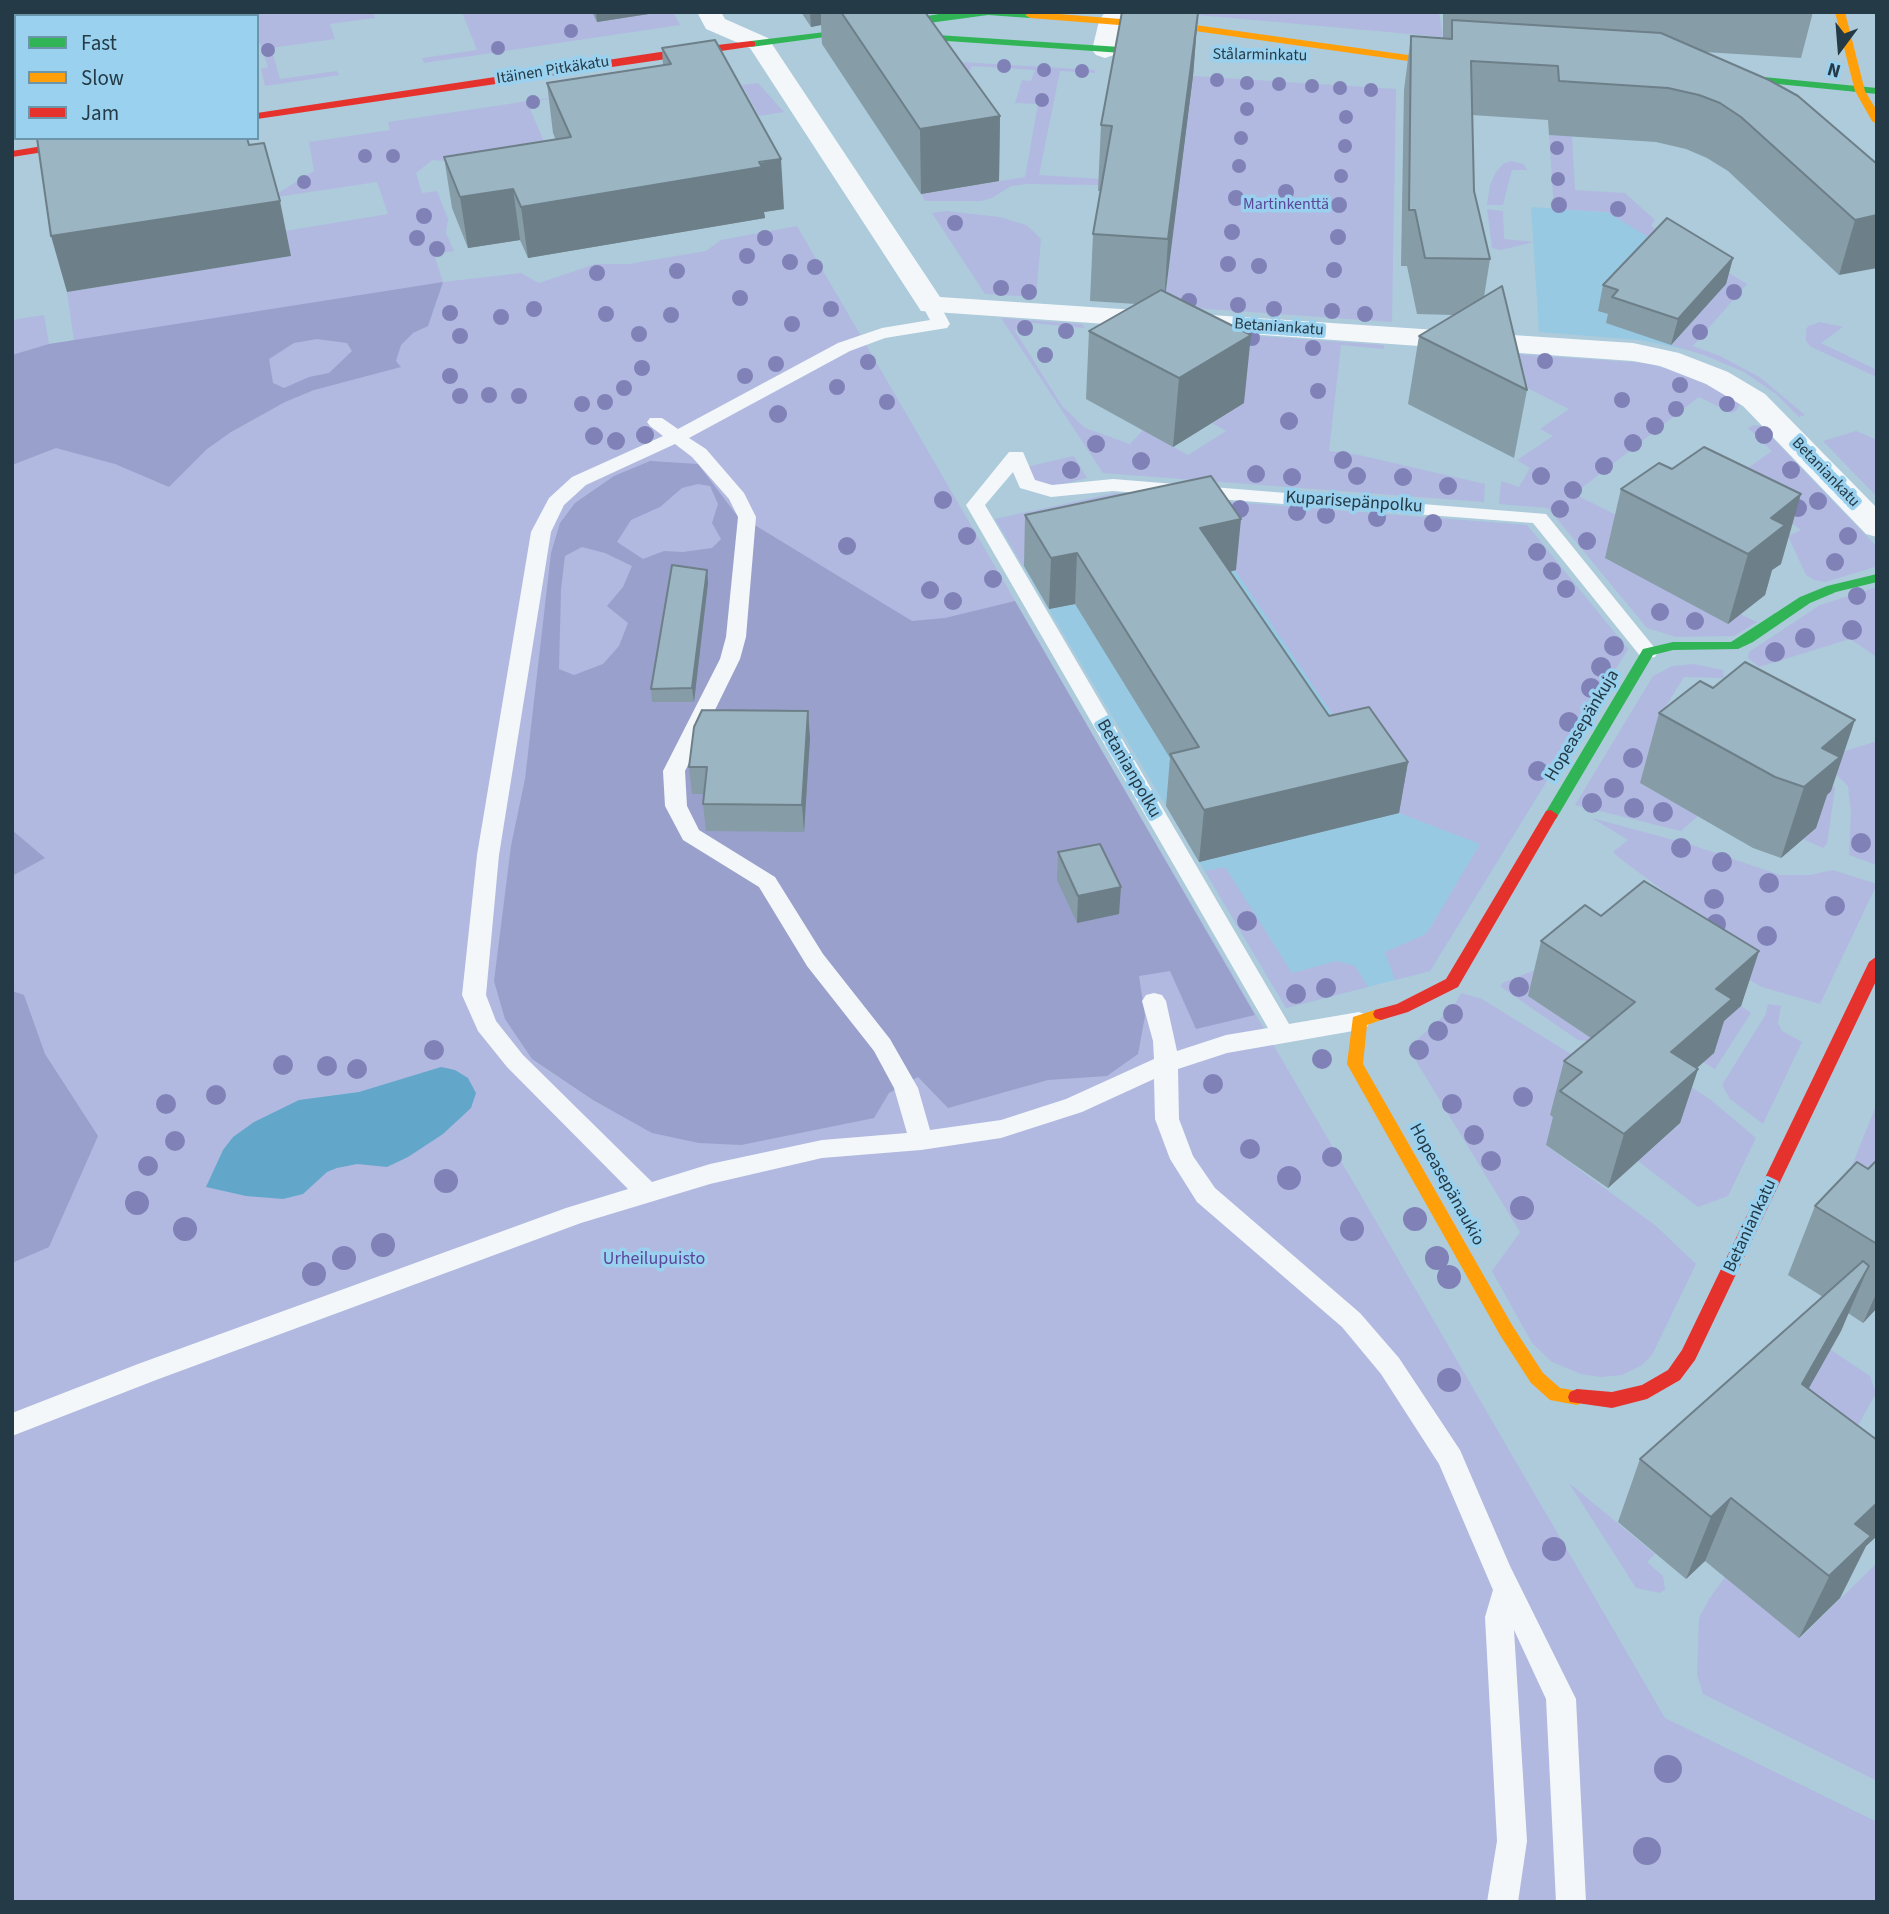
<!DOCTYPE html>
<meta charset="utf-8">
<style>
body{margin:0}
#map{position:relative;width:1889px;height:1914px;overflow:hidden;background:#adcbdb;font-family:"Source Sans 3",sans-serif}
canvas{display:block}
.frame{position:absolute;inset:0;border:14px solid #243a46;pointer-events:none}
.legend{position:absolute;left:14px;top:14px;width:245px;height:126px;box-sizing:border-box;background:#99d1ef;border:2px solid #6a95ab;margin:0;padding:9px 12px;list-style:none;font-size:21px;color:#243a46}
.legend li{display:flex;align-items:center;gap:14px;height:35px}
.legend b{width:35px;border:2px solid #6a95ab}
.north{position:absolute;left:1805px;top:14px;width:70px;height:70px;-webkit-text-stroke:5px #99d1ef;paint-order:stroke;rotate:196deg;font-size:19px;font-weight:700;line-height:28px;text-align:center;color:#243a46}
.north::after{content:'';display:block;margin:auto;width:24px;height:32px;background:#243a46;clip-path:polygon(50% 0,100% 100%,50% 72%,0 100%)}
</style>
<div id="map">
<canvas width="1889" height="1914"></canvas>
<div class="frame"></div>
<ul class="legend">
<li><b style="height:9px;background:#30b455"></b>Fast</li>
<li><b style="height:9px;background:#ff9f0a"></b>Slow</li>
<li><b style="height:9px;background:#e5322d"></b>Jam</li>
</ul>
<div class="north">N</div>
</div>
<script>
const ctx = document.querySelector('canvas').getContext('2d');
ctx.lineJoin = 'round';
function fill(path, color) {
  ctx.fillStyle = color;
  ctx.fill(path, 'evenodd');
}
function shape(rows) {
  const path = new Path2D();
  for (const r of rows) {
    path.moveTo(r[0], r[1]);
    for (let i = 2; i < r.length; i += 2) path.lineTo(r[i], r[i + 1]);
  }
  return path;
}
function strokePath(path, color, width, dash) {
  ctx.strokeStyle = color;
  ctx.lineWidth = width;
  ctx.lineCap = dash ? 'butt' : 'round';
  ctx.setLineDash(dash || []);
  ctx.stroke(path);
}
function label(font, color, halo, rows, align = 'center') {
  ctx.font = font + ' "Source Sans 3",sans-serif';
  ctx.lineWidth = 7;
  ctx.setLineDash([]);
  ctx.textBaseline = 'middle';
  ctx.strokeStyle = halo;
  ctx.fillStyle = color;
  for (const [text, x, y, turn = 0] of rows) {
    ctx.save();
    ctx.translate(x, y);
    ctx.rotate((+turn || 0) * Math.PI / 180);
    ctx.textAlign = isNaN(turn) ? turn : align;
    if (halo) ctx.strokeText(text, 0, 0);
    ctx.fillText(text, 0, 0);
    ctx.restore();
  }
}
fill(shape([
 [1531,207,1631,214,1747,284,1689,350,1640,340,1539,332],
 [1116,493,1527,525,1628,649,1430,971,1286,1008,995,519]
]), '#98c9e3');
fill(shape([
 [244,12,373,12,375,18,330,24,335,39,271,48,280,79,337,71,339,75,265,86,261,69,268,67,260,43,257,43,257,16,245,16],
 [462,12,592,12,597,22,655,12,673,12,680,25,424,63,422,58,477,50],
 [1199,12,1439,12,1443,37,1198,15],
 [943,61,1095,70,1095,73,1060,71,1039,175,1101,179,1099,185,1027,184,1011,186,992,198,981,201,925,201,921,194,1025,177,1038,104,1015,103,1022,80,1031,81,1035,70,972,66,969,72,961,73],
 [709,74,542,100,530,109,545,144,445,161,432,160,416,173,422,193,437,191,448,219,446,233,454,251,434,254,443,282,521,273,539,283,595,264,629,264,706,251,721,240,797,226,1665,1718,1877,1822,1877,1902,12,1902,12,320,44,315,49,344,74,341,67,292,291,256,285,231,388,214,377,182,270,198,314,171,309,142,390,130,388,122],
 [1193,76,1396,89,1392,322,1164,306],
 [758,83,784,112,759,116,742,85],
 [1549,135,1572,136,1575,190,1625,193,1655,220,1651,226,1747,284,1693,346,1720,356,1761,378,1805,415,1799,417,1776,394,1744,372,1704,355,1671,345,1726,284,1607,212,1554,209],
 [1511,161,1524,164,1527,170,1512,170,1503,205,1487,205,1490,185,1496,172,1503,164],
 [1487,209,1503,211,1504,239,1534,242,1501,250,1492,248],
 [946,211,1000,217,1026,225,1034,232,1041,239,1036,297,985,294,932,213],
 [1001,318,1082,324,1085,328,1022,322,1015,331,1062,406,1085,428,1130,444,1143,430,1188,455,1226,431,1212,423,1244,403,1150,370,1121,355,1136,337,1131,327,1384,345,1384,349,1341,345,1329,451,1359,455,1485,484,1484,502,1103,473],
 [1820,322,1843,327,1821,343,1877,370,1877,377,1811,347,1806,341,1806,330,1808,326],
 [1425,348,1646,363,1693,376,1740,404,1736,411,1731,413,1699,397,1574,494,1655,534,1691,509,1784,555,1780,564,1687,516,1740,614,1757,622,1734,636,1676,637,1647,628,1548,508,1499,504,1501,481,1519,487,1530,468,1517,460,1553,436,1540,429,1569,409,1492,370],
 [1754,425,1761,426,1877,547,1875,567,1825,582,1814,580,1806,575,1788,536,1801,530,1783,517,1696,505,1772,451,1748,428],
 [1856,431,1877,440,1877,497,1823,441],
 [1074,456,1087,478,1060,485,1048,485,1035,480,1028,472,1030,466],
 [1116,493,1527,525,1628,649,1430,971,1395,980,1385,952,1424,935,1429,930,1480,844,1399,813,1206,527,1023,566,995,519],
 [1877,587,1877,657,1850,639,1759,667,1748,658,1749,652,1820,605],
 [1694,664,1723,670,1724,678,1684,677,1664,709,1641,784,1698,816,1681,831,1575,805,1653,676,1672,666],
 [1877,741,1877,865,1849,855,1851,813,1848,786,1820,759],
 [1828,780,1835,788,1827,844,1823,848,1803,839,1799,818],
 [1592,818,1692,845,1780,875,1810,875,1833,870,1877,884,1820,1004,1762,987,1728,968,1701,919,1617,856,1613,852,1628,840],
 [1225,867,1292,973,1337,961,1355,966,1368,987,1286,1008,1205,871],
 [1609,941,1528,996,1590,1037,1588,1041,1578,1040,1501,987,1502,983],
 [1461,993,1482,999,1600,1072,1567,1126,1546,1145,1656,1226,1696,1264,1652,1355,1642,1365,1622,1375,1601,1377,1581,1374,1552,1362,1532,1343,1492,1271,1520,1232,1408,1048,1454,1006],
 [1768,1004,1781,1006,1778,1023,1782,1031,1802,1042,1763,1124,1730,1099,1722,1085,1766,1014],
 [1741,1006,1751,1013,1715,1069,1703,1062,1699,1043],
 [1682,1081,1711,1100,1756,1138,1728,1196,1698,1207,1638,1161,1680,1124],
 [1877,1103,1877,1185,1851,1168],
 [1792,1324,1870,1376,1876,1393,1855,1431,1742,1387],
 [1569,1483,1655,1554,1647,1562,1663,1576,1665,1589,1660,1593,1636,1588],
 [1877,1563,1877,1781,1703,1694,1697,1674,1699,1618,1709,1599,1725,1577,1800,1638]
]), '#b1b9e0');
fill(shape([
 [443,282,428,326,413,333,401,345,396,361,401,367,314,390,285,402,231,432,207,449,169,487,115,464,56,448,12,465,12,355,49,344],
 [317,339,347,343,352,351,329,373,309,377,284,388,273,383,269,359,294,343],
 [650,461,698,464,735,513,912,621,945,618,1015,601,1255,1015,1196,1029,1170,971,1139,976,1145,1016,1138,1054,1107,1076,1048,1080,948,1108,918,1077,889,1093,874,1118,741,1145,699,1143,652,1133,593,1100,532,1059,505,1019,494,981,511,846,525,779,551,553,560,523,575,503,614,476],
 [698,484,710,486,718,504,712,523,721,539,712,548,683,552,664,551,643,559,617,542,631,520,660,507,682,488],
 [582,547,605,553,632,566,623,587,607,606,628,623,619,646,603,664,574,675,559,669,561,589,565,556],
 [12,830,45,858,12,876],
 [12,991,24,995,45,1054,98,1136,49,1247,12,1263]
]), '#99a0cc');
fill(shape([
 [441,1067,455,1070,468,1078,476,1093,471,1108,443,1134,408,1157,387,1167,357,1164,337,1168,327,1172,303,1194,283,1199,246,1196,206,1187,223,1150,233,1137,254,1122,299,1100,359,1092]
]), '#62a7c9');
fill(shape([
 [931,300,940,305,950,324,947,328,885,338,850,351,689,438,706,449,744,493,756,517,746,637,740,659,685,771,687,806,699,830,775,877,823,954,890,1039,918,1088,930,1130,1001,1120,1066,1099,1154,1059,1153,1041,1142,1001,1146,995,1154,993,1162,995,1166,1001,1177,1051,1226,1035,1268,1028,966,505,1009,452,1023,452,1035,480,1052,485,1113,479,1546,514,1658,652,1655,657,1648,658,1641,657,1533,523,1113,491,1051,497,1020,488,1013,472,985,505,1289,1024,1359,1012,1367,1015,1371,1021,1367,1027,1359,1030,1227,1053,1178,1069,1179,1119,1193,1156,1215,1188,1360,1313,1399,1358,1460,1450,1510,1566,1576,1699,1586,1902,1556,1902,1546,1699,1514,1630,1527,1841,1518,1902,1487,1902,1497,1841,1485,1617,1493,1590,1439,1464,1381,1374,1342,1327,1197,1202,1170,1159,1155,1119,1154,1079,1082,1112,1001,1138,921,1150,822,1158,710,1184,581,1223,156,1380,12,1436,12,1413,138,1364,566,1208,628,1189,507,1067,478,1031,462,995,477,855,531,532,549,498,572,477,663,436,650,426,647,422,650,418,662,418,678,429,838,343,882,328,930,320,922,305,931,300],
 [675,444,692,457,729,499,738,517,726,637,720,659,663,771,665,806,683,840,759,887,807,966,874,1051,894,1088,907,1133,822,1140,710,1164,652,1182,523,1055,496,1021,486,995,499,855,551,532,564,505,586,485,675,444]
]), '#f3f7fa');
fill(shape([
 [697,12,721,12,725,19,768,38,940,297,1633,343,1679,353,1728,372,1765,394,1877,508,1877,537,1866,534,1743,406,1706,384,1660,366,1633,361,921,311,750,48,706,29,697,12],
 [1105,12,1131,12,1123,22,1118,50,1114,55,1105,58,1096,55,1092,50,1099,21,1105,12]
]), '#f3f7fa');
fill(shape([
 [1031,12,1035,15,1030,18,988,15,751,47,746,44,751,41,850,29,945,13,1031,12],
 [922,34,1166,50,1171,53,1166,56,918,39,917,37,922,34],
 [1712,72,1877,88,1877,94,1708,77,1707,75,1712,72],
 [1877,574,1877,582,1836,592,1810,603,1753,642,1738,649,1673,650,1653,655,1556,819,1546,819,1544,815,1643,649,1673,642,1731,642,1800,597,1827,586,1877,574]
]), '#30b455');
fill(shape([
 [1034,12,1195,25,1415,56,1420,59,1415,62,1195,31,1030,18,1025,15,1034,12],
 [1835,12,1845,12,1865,91,1877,111,1877,124,1872,121,1855,91,1835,12],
 [1381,1008,1387,1010,1389,1014,1387,1018,1367,1025,1363,1064,1512,1325,1543,1373,1560,1388,1584,1392,1586,1397,1584,1402,1577,1405,1550,1400,1531,1383,1500,1335,1347,1064,1353,1017,1381,1008]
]), '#ff9f0a');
fill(shape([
 [751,41,755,42,755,46,257,119,257,113,667,51,751,41],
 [92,138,119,138,114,141,12,157,12,151,92,138],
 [1551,810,1558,815,1458,987,1408,1012,1381,1020,1375,1018,1373,1014,1375,1010,1397,1004,1446,979,1546,811,1551,810],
 [1877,956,1877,979,1695,1360,1680,1380,1647,1399,1612,1408,1570,1402,1568,1397,1570,1392,1577,1389,1612,1392,1642,1385,1668,1370,1682,1350,1869,962,1877,956]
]), '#e5322d');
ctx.fillStyle = '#8082b7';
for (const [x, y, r] of [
 [571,31,7],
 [498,48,7],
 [268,50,7],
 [1004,66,7],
 [1044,70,7],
 [1082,71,7],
 [1217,80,7],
 [1247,83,7],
 [1279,84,7],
 [1312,86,7],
 [1340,88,7],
 [1371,90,7],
 [1042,100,7],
 [533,102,7],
 [1247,109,7],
 [1346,117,7],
 [1241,138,7],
 [1345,146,7],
 [1557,148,7],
 [365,156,7],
 [393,156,7],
 [1239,166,7],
 [1341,176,7],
 [1558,179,7],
 [304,182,7],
 [1286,192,8],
 [1236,198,8],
 [1339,205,8],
 [1559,205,8],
 [1618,209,8],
 [424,216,8],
 [955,223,8],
 [1232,232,8],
 [1338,237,8],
 [417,238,8],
 [765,238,8],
 [437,249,8],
 [747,256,8],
 [790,262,8],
 [1228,264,8],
 [1259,266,8],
 [815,267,8],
 [1334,270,8],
 [677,271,8],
 [597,273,8],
 [1001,288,8],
 [1029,292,8],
 [1734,292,8],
 [740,298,8],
 [1189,301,8],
 [1238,305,8],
 [534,309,8],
 [831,309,8],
 [1274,309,8],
 [1332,311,8],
 [450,313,8],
 [606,314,8],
 [1365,314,8],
 [671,315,8],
 [501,317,8],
 [792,324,8],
 [1025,328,8],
 [1066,331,8],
 [1700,332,8],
 [639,334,8],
 [460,336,8],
 [1252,338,8],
 [1313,348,8],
 [1045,355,8],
 [1545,361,8],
 [868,362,8],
 [776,364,8],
 [642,368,8],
 [450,376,8],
 [745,376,8],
 [1680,385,8],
 [837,387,8],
 [624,388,8],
 [1318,391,8],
 [489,395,8],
 [460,396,8],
 [519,396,8],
 [1622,400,8],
 [605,402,8],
 [887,402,8],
 [582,404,8],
 [1727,404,8],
 [1676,409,8],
 [778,414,9],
 [1289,421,9],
 [1655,426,9],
 [645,435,9],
 [1764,435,9],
 [594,436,9],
 [616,441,9],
 [1633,443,9],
 [1096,444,9],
 [1343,460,9],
 [1141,461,9],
 [1604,466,9],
 [1071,470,9],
 [1791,470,9],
 [1256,474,9],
 [1357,476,9],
 [1541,476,9],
 [1292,477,9],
 [1403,477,9],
 [1448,486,9],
 [1573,490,9],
 [943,500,9],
 [1818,501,9],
 [1798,508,9],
 [1240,509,9],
 [1560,509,9],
 [1297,512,9],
 [1326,515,9],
 [1377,518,9],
 [1433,523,9],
 [967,536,9],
 [1848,536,9],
 [1587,541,9],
 [847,546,9],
 [1537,552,9],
 [1835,562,9],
 [1552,571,9],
 [993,579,9],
 [1566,589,9],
 [930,590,9],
 [1857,596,9],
 [953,601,9],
 [1660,612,9],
 [1695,621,9],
 [1852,630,10],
 [1805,638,10],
 [1614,646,10],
 [1775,652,10],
 [1601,667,10],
 [1591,688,10],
 [1569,722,10],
 [1633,758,10],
 [1538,771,10],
 [1614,788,10],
 [1592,803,10],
 [1634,808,10],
 [1663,812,10],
 [1861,843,10],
 [1681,848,10],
 [1722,862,10],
 [1769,883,10],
 [1714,899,10],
 [1835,906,10],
 [1247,921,10],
 [1716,924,10],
 [1767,936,10],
 [1519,987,10],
 [1326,988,10],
 [1296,994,10],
 [1453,1014,10],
 [1438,1031,10],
 [434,1050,10],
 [1419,1050,10],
 [1322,1059,10],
 [283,1065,10],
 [327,1066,10],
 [357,1069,10],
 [1213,1084,10],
 [216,1095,10],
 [1523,1097,10],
 [166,1104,10],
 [1452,1104,10],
 [1474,1135,10],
 [175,1141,10],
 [1250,1149,10],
 [1332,1157,10],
 [1491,1161,10],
 [148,1166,10],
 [1289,1178,12],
 [446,1181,12],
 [137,1203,12],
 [1522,1208,12],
 [1415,1219,12],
 [185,1229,12],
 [1352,1229,12],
 [383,1245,12],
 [344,1258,12],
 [1437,1258,12],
 [314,1274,12],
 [1449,1277,12],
 [1449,1380,12],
 [1554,1549,12],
 [1668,1769,14],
 [1647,1851,14]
]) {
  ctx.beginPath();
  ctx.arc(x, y, r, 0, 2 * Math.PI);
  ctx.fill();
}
fill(shape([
 [592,12,655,12,655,13,597,22],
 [801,12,925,12,1000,116,999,181,921,194,822,44,821,25,811,27],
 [1443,12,1813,12,1801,58,1705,52,1877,164,1839,275,1728,171,1707,158,1686,149,1656,142,1549,135,1548,120,1472,115,1474,191,1490,259,1484,297,1527,390,1514,458,1408,404,1419,336,1454,315,1417,314,1407,266,1401,266,1404,90,1411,36,1443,38],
 [1198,13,1193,76,1165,292,1244,403,1173,447,1086,399,1089,331,1136,304,1090,301,1093,234,1100,191,1098,191,1101,125],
 [662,48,784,209,764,212,765,218,528,258,520,240,468,248,452,208,444,157,556,140,553,133,547,83,663,65],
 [1733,258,1726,284,1671,345,1606,323,1608,314,1598,311,1603,285],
 [1621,489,1781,564,1772,570,1765,595,1728,624,1605,558],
 [1025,515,1236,570,1230,572,1329,716,1408,762,1399,813,1199,862,1166,806,1170,758,1075,604,1049,609,1024,566],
 [707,570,708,583,694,702,652,702,651,689],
 [1659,713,1831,791,1827,795,1816,828,1781,858,1753,848,1640,783],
 [810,738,804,832,706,831,703,804,704,794,692,794,689,767],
 [1058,852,1119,914,1077,923,1057,880],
 [1601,916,1759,951,1741,1006,1724,1021,1714,1053,1696,1068,1698,1069,1680,1123,1608,1188,1546,1145,1553,1117,1550,1115,1564,1061,1591,1038,1528,996,1541,941],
 [1877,1160,1877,1308,1863,1323,1848,1313,1841,1331,1809,1388,1877,1536,1866,1546,1840,1598,1799,1638,1705,1561,1686,1579,1618,1522,1640,1459,1823,1297,1788,1275,1815,1206,1868,1169]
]), '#869ca7');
fill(shape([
 [596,12,655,12,655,13,597,22],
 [810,12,821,12,821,25,811,27],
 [1198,13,1193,76,1164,306,1168,239],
 [1000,116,999,181,921,194,920,129],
 [781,159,784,209,764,212,765,218,528,258,521,207],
 [513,189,520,240,468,248,460,197],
 [280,201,291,256,67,292,51,236],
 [1877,215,1877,268,1839,275,1855,220],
 [1733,258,1726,284,1671,345,1678,319],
 [1251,335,1244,403,1173,447,1179,378],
 [1801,494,1781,564,1772,570,1765,595,1728,624,1748,554,1771,518],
 [1241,519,1236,570,1196,579,1200,528],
 [1077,553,1075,604,1049,609,1051,558],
 [707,570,708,583,694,702,692,688],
 [808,711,810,738,804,832,802,805],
 [1855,720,1831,791,1827,795,1816,828,1781,858,1804,787,1822,748],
 [1408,762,1399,813,1199,862,1204,810],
 [1121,887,1119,914,1077,923,1078,896],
 [1759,951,1741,1006,1724,1021,1714,1053,1654,1106,1671,1052,1716,989],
 [1698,1069,1680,1123,1608,1188,1624,1134],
 [1869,1266,1841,1331,1775,1448,1802,1384],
 [1877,1292,1877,1308,1863,1323],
 [1731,1498,1705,1561,1686,1579,1711,1517],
 [1877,1503,1877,1536,1866,1546,1840,1598,1799,1638,1855,1524]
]), '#6d7f88');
const building = shape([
 [162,12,238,12,239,16,163,16,162,12],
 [841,12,925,12,1000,116,920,129,841,12],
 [1122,12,1198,13,1168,239,1093,234,1112,126,1101,125,1122,12],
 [1452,20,1661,33,1769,80,1798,96,1877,164,1877,215,1855,220,1741,117,1720,103,1699,95,1668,88,1559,81,1558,66,1471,61,1474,191,1490,259,1425,258,1415,210,1409,210,1411,36,1452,39,1452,20],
 [715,40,781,159,759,162,762,167,521,207,513,189,460,197,444,157,571,137,547,83,671,64,662,48,715,40],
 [37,138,247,138,249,145,264,143,280,201,51,236,37,138],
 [1667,218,1733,258,1678,319,1612,297,1618,290,1603,285,1667,218],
 [1502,286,1505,298,1527,390,1419,336,1502,286],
 [1161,290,1251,335,1179,378,1089,331,1161,290],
 [1704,447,1801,494,1771,518,1785,525,1748,554,1621,489,1659,463,1672,469,1704,447],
 [1211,476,1241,519,1200,528,1329,716,1369,707,1408,762,1204,810,1170,754,1199,747,1077,553,1051,558,1025,515,1211,476],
 [672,565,707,570,692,688,651,689,672,565],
 [1745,662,1855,720,1822,748,1840,757,1804,787,1775,777,1659,713,1700,681,1713,688,1745,662],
 [702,710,808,711,802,805,703,804,707,767,689,767,694,727,702,710],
 [1100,844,1121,887,1078,896,1058,852,1100,844],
 [1644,881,1759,951,1716,989,1732,999,1671,1052,1698,1069,1624,1134,1560,1091,1582,1072,1564,1061,1635,1002,1541,941,1585,905,1601,916,1644,881],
 [1877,1160,1877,1244,1815,1206,1857,1162,1868,1169,1877,1160],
 [1863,1261,1869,1266,1802,1384,1877,1440,1877,1503,1855,1524,1871,1536,1829,1576,1731,1498,1711,1517,1640,1459,1863,1261]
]);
fill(building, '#9cb5c2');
strokePath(building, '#6d7f88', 2);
label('16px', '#243a46', '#99d1ef', [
 ["Stålarminkatu",1260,56,1],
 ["Itäinen Pitkäkatu",553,71,-9],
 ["Betaniankatu",1279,328,4],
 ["Betaniankatu",1825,473,46]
]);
label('16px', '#5b469a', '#99d1ef', [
 ["Martinkenttä",1286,205]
]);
label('18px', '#243a46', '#99d1ef', [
 ["Kuparisepänpolku",1354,503,4],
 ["Hopeasepänkuja",1583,726,-59],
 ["Betanianpolku",1128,769,60],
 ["Hopeasepänaukio",1446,1185,61],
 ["Betaniankatu",1751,1226,-65]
]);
label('18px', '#5b469a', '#99d1ef', [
 ["Urheilupuisto",654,1260]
]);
</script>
